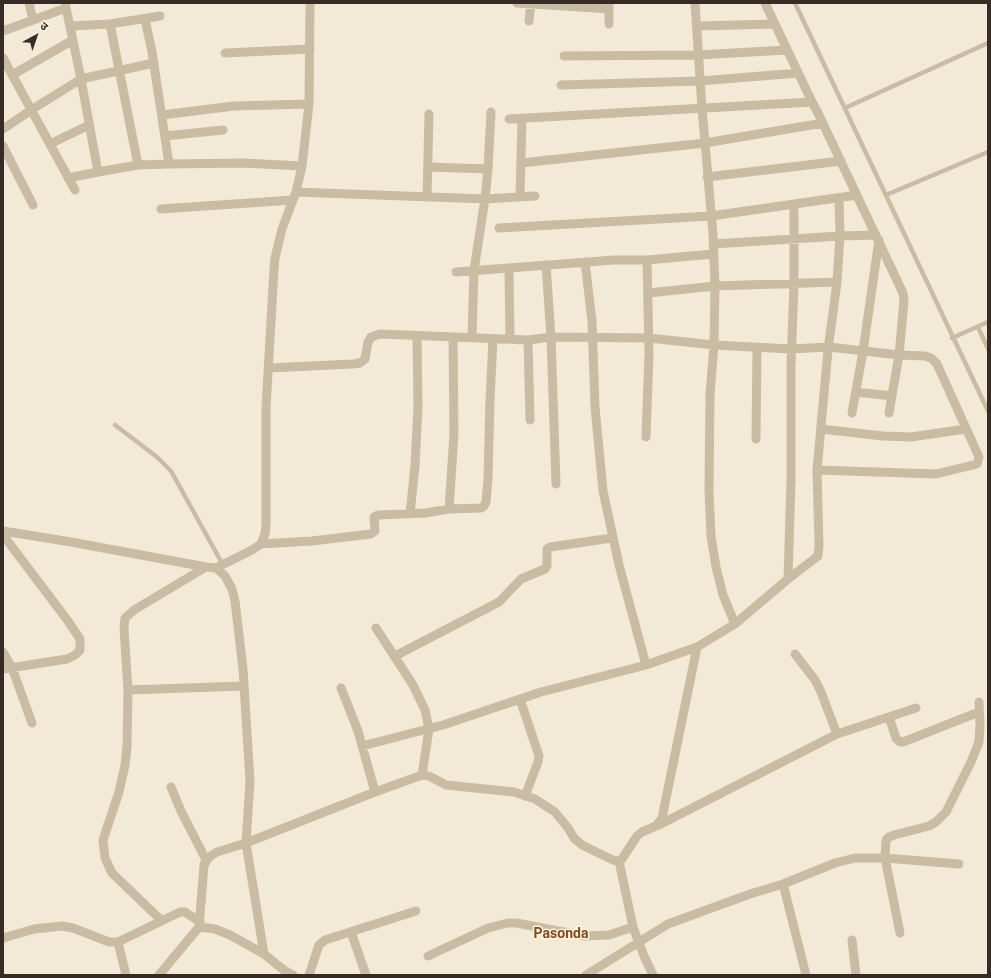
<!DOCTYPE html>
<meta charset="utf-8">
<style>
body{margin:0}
#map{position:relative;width:991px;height:978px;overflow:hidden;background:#f2ead7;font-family:Roboto,"Noto Sans Devanagari",sans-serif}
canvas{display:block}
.frame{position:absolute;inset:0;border:4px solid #352d25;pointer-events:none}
.north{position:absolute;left:16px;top:16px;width:40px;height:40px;-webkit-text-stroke:3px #faf4e3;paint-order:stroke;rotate:40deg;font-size:11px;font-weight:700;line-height:16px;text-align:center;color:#352d25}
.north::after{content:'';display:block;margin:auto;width:14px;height:18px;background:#352d25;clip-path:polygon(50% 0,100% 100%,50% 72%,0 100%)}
</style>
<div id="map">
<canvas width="991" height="978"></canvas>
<div class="frame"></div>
<div class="north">उ</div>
</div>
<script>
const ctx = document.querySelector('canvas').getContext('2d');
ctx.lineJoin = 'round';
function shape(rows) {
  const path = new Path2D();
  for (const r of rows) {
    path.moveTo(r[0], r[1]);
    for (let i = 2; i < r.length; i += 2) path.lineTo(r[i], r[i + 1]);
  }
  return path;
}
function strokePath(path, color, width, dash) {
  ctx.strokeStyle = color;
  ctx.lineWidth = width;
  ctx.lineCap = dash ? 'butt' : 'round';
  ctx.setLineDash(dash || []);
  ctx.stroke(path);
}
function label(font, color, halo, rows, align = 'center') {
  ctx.font = font + ' Roboto,sans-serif';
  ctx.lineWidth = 3;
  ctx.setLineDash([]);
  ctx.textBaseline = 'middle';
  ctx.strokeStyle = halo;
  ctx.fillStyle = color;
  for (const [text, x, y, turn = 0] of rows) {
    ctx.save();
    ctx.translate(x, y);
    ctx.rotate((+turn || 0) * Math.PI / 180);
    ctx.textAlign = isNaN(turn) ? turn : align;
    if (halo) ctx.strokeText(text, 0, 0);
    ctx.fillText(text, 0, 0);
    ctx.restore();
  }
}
strokePath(shape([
 [795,3,988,411],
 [845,108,988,43],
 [886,195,988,152],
 [978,327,988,349],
 [952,338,988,322],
 [115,425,157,457,171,471,223,565]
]), '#cabca3', 4.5);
strokePath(shape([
 [29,3,33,20],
 [65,3,81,79,98,172,68,178],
 [517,3,609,9],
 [695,3,702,108,713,234,715,286,714,345,710,394,709,491,711,536,716,567,723,595,735,624],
 [765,3,812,102],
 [145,19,152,52,169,164],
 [529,21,531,3],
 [110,24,138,165],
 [609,24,609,4],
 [70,26,110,24,160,16],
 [697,26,775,24],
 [3,31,66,8],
 [225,53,310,49],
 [564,56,698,55,787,50],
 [3,58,75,190],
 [12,75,73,40],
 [561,85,700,81,798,73],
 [162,115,234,106,309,104],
 [509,119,812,102,817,111,903,293,904,301,899,355,889,413],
 [3,129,31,110,81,79,154,63],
 [165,136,223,130],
 [50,144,89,125],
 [3,146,33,205],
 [521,163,705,143,823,123],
 [428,167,488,169],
 [98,172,138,165,169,164,243,163,302,166],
 [707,177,841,161],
 [296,192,485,199,535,196],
 [427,197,429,114],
 [520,197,522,118],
 [161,209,293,200],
 [499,228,711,216,857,195],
 [713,244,840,236,876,235],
 [585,262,592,321,595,407,603,491,619,565,646,665],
 [546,265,551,337,556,484],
 [509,268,510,339],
 [456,272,614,260,647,260,713,254],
 [648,293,715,286,837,282],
 [472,337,474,270,485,199,488,169,491,112],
 [528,340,530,420],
 [269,368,353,364,360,363,365,359,368,342,371,337,380,334,528,340,551,337,649,338,714,345,791,349,829,347,899,355,925,356,931,358,937,364,979,457,977,464,936,474,817,470],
 [856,392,892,396],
 [852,413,863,351,879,240],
 [821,429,883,436,911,437,966,429],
 [646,437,649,354,647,260],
 [756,439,757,347],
 [449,509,454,434,453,337],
 [410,514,415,466,418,407,417,336],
 [3,531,71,542,206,567,216,568,252,550,261,544,265,534,266,525,266,408,274,269,275,258,282,229,296,192,302,166,309,104,310,3],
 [3,535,68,621,80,639,80,650,75,655,67,659,3,669],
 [261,544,312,541,371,534,375,531,374,517,378,515,425,513,449,509,481,508,484,506,486,502,488,479,490,399,493,339],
 [216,568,225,576,232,589,235,601,243,669,250,781,246,843,264,954],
 [788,579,791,481,791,366,794,283,794,205],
 [376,628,413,685,425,710,429,729,422,775],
 [3,652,12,668,32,723],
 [795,654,815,680,821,692,837,734],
 [395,656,499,602,521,579,545,569,547,566,547,549,550,547,612,538],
 [341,688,358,731,375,792],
 [128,690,124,628,125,618,134,610,206,567],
 [520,699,539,756,538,762,525,796],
 [889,717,896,738,900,742,903,742,979,712],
 [362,746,443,725,541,692,646,665,697,647,735,624,788,579,818,556,819,545,817,470,828,350,837,282,840,236,839,199],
 [171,787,181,811,206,860],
 [659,825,837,734,916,708],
 [619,861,633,927,644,956,653,975],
 [783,884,806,975],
 [162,921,112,873,105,858,103,840,119,792,125,765,127,747,128,690,244,686],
 [199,927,215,929,230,935,264,954,285,971,293,975],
 [351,932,366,975],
 [900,933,885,858,886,840,889,837,894,835,929,826,936,822,946,812,971,762,979,742,980,725,979,702],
 [3,938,34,929,62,926,73,928,109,942,118,942,180,912,185,912,200,922],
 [852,940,856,975],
 [118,942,126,975],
 [428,956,488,928,508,923,516,923,585,936,609,935,633,927],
 [159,975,199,927,204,865,209,857,217,852,246,843,375,792,422,775,429,776,446,785,514,792,535,799,555,812,568,828,574,838,582,845,613,860,619,861,622,859,637,836,642,832,656,826,662,818,697,647],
 [309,975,319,945,325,940,416,911],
 [586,975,668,924,750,894,783,884,835,863,855,858,885,858,959,864]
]), '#cabca3', 9);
label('bold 14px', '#87491a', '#faf4e3', [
 ["Pasonda",561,934]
]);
</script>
